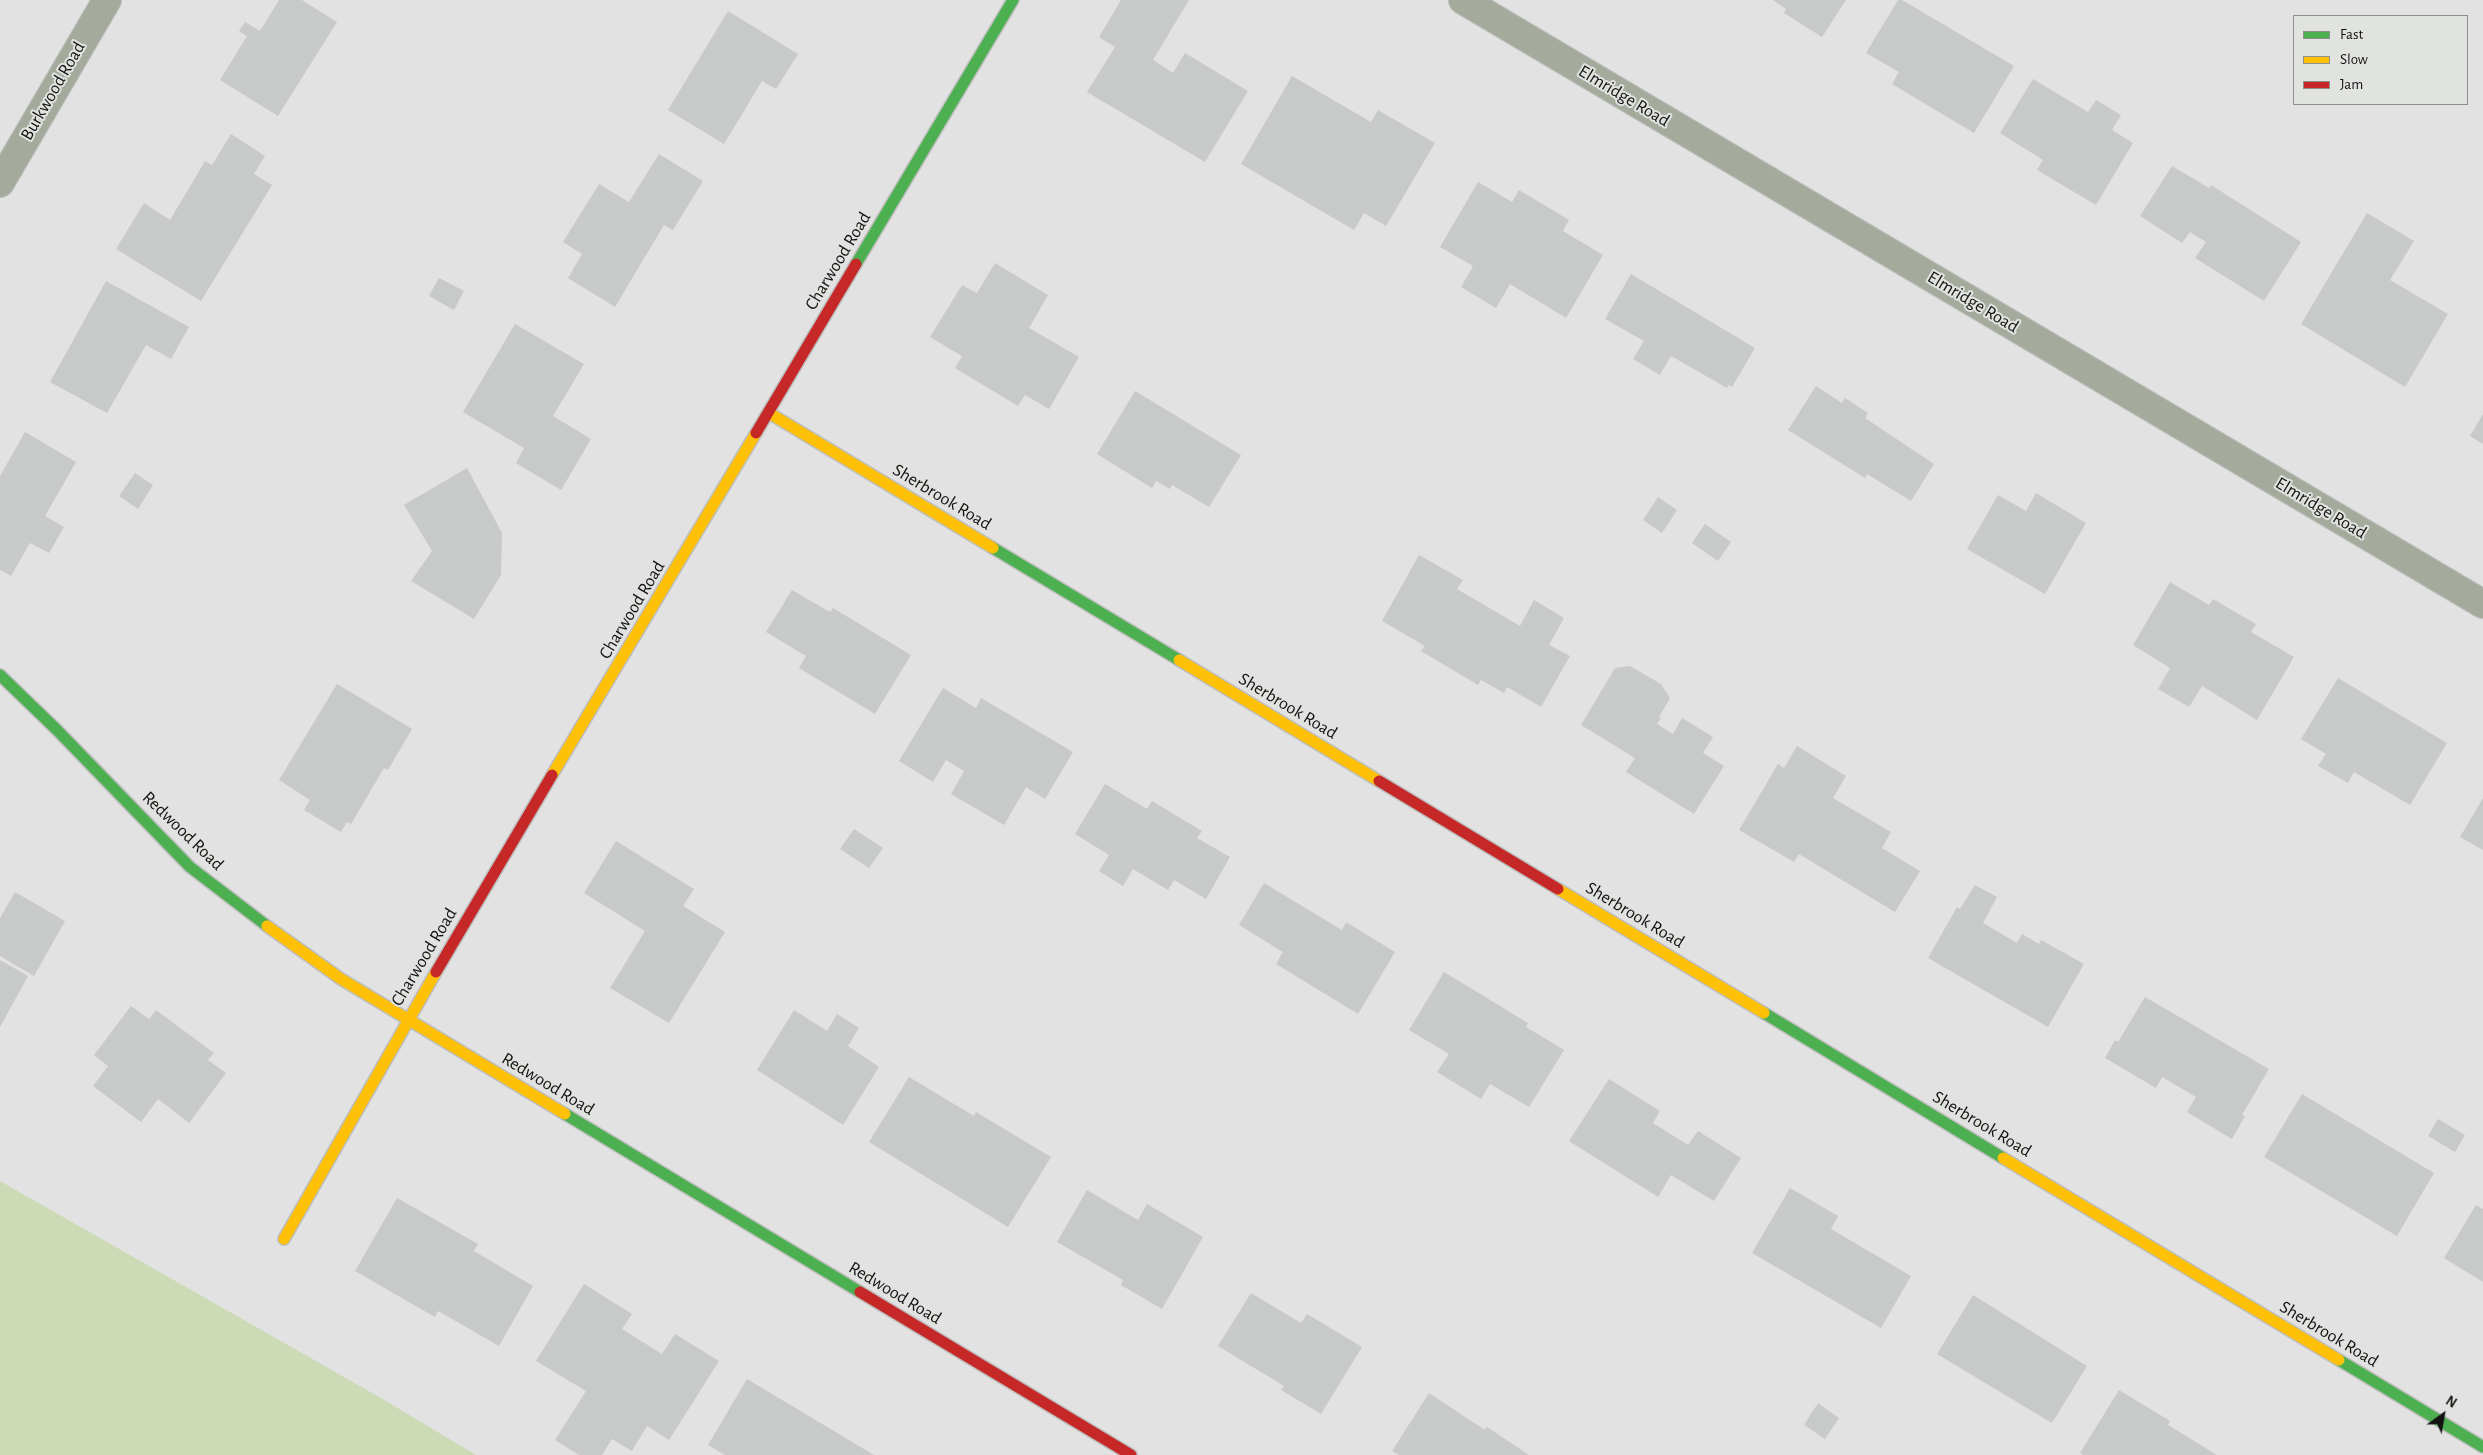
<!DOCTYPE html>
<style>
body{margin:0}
#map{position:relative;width:2483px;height:1455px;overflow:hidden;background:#e1e2e1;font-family:"Alegreya Sans",sans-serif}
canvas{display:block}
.legend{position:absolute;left:2293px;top:15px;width:175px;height:90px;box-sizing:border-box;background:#e1e3e0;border:1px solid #8e8f8d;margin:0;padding:6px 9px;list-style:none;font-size:15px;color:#121211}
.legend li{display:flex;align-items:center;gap:10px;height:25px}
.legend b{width:25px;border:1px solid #8e8f8d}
.north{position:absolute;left:2418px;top:1390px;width:50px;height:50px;-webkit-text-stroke:4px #e1e3e0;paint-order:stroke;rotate:32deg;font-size:14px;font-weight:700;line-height:20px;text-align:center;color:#121211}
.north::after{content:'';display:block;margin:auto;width:18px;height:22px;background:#121211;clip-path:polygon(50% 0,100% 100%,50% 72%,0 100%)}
</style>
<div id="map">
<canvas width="2483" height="1455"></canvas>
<ul class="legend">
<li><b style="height:6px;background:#4caf50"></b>Fast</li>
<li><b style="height:6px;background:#ffc107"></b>Slow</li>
<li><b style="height:6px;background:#c62828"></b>Jam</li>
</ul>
<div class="north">N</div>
</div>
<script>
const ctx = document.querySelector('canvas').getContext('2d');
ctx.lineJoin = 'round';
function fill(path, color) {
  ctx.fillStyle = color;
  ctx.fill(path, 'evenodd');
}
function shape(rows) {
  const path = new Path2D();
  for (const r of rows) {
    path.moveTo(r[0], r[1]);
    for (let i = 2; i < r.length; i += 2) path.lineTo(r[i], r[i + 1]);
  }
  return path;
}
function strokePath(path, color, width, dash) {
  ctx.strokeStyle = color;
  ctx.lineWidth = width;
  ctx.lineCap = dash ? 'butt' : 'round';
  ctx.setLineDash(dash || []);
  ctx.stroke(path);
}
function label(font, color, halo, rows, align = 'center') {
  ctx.font = font + ' "Alegreya Sans",sans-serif';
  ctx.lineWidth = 4;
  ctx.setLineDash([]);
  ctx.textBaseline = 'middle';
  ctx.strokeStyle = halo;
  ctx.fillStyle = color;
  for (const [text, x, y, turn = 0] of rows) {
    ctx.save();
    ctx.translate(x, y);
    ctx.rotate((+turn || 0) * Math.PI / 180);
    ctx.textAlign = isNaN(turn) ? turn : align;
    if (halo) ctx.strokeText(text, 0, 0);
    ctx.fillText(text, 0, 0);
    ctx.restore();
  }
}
fill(shape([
 [0,1181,386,1401,476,1455,0,1455]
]), '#ccdab6');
fill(shape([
 [279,0,302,0,337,22,278,116,220,80,247,36,239,31,245,22,260,31],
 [1121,0,1189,0,1153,60,1173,73,1185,53,1248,91,1205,162,1087,92,1115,47,1099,37],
 [1773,0,1846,0,1822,37,1784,13,1786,9],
 [1898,0,1902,0,2014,66,1974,133,1892,84,1899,72,1866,53],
 [728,11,798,54,776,89,762,81,724,144,668,110],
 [1292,76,1371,122,1378,110,1435,143,1386,226,1364,213,1354,230,1241,164],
 [2033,79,2088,112,2096,100,2121,115,2112,130,2133,143,2096,205,2037,170,2043,160,2000,133],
 [231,134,265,156,254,174,272,185,201,301,116,249,144,203,170,220,205,161,212,165],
 [659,154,703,181,673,230,664,225,615,307,568,278,582,254,563,242,599,184,629,202],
 [2172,166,2209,188,2211,185,2301,242,2264,301,2195,258,2206,242,2190,232,2182,243,2140,216],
 [1478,182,1512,202,1519,190,1569,220,1563,231,1603,255,1566,318,1510,284,1496,308,1461,287,1473,266,1440,247],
 [2367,213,2414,241,2390,280,2448,314,2405,387,2301,324],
 [995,263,1048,295,1029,328,1079,357,1049,409,1025,395,1018,406,955,368,962,356,930,337,962,285,977,293],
 [1631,274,1755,348,1732,387,1728,385,1727,388,1671,356,1660,375,1633,359,1644,341,1605,319],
 [439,278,464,291,454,310,429,296],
 [106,281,189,327,171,359,146,345,107,413,50,382],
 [515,324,584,364,553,416,591,439,561,490,516,463,524,448,463,412],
 [1816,386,1842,403,1845,398,1868,413,1865,418,1934,464,1911,501,1867,474,1865,478,1788,430],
 [1135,391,1241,455,1209,507,1172,485,1170,489,1156,481,1152,488,1097,454],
 [2483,414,2483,444,2470,436],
 [25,432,76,462,45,516,64,527,49,553,30,543,11,576,0,570,0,476],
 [467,468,502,533,501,575,474,619,411,581,432,551,404,505],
 [135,473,153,485,138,509,119,496],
 [2036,493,2086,523,2045,594,1967,549,1998,495,2026,511],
 [1658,497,1677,510,1662,533,1643,520],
 [1705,524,1731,542,1718,561,1692,543],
 [1419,555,1463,580,1457,589,1520,626,1534,600,1564,618,1549,645,1570,656,1541,707,1507,687,1504,693,1481,680,1478,685,1421,651,1425,646,1382,621],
 [2170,582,2209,605,2213,599,2256,624,2251,632,2294,657,2257,720,2202,686,2189,707,2158,689,2170,668,2133,645],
 [792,590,830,612,833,608,911,655,875,714,799,668,806,656,766,632],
 [1630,666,1661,684,1670,698,1659,717,1661,718,1657,724,1673,734,1682,718,1713,737,1703,753,1724,766,1694,814,1626,772,1635,758,1581,725,1615,668],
 [2338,678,2447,743,2410,805,2354,772,2348,783,2318,766,2326,754,2301,739],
 [337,684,412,729,388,770,384,768,351,824,347,822,341,832,304,810,310,800,279,780],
 [943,688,976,708,981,698,1073,752,1045,799,1026,787,1004,825,951,794,964,771,946,760,933,782,899,761],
 [1797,746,1846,776,1833,798,1891,832,1882,848,1920,871,1895,912,1799,854,1794,862,1739,830,1778,764,1784,768],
 [1105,784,1147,809,1152,801,1202,831,1197,838,1230,857,1206,899,1174,880,1168,890,1133,869,1123,886,1099,871,1109,855,1075,834],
 [2483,798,2483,850,2460,837],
 [854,829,883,848,869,868,840,849],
 [616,841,694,889,683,906,725,932,669,1023,610,988,645,931,584,893],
 [1264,883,1342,930,1346,922,1395,952,1358,1014,1276,964,1283,952,1239,925],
 [1975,885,1997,897,1983,923,2017,943,2022,934,2039,944,2041,940,2084,964,2048,1027,1928,958,1957,907,1960,909],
 [15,892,65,921,34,976,0,956,0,918],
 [0,960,28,976,0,1027],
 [1444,972,1528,1023,1526,1027,1564,1050,1529,1107,1490,1084,1481,1099,1437,1072,1449,1054,1409,1030],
 [2145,997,2269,1069,2242,1115,2245,1116,2232,1139,2187,1112,2196,1097,2162,1077,2156,1088,2105,1058,2115,1040,2118,1042],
 [131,1006,149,1019,156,1010,214,1053,208,1060,226,1073,189,1123,158,1099,141,1122,93,1086,108,1066,94,1055],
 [794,1010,827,1031,837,1014,859,1028,848,1046,879,1067,843,1125,757,1070],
 [909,1077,974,1116,976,1112,1051,1157,1008,1227,869,1142],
 [1609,1079,1660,1111,1653,1123,1688,1145,1698,1131,1741,1158,1714,1201,1671,1175,1658,1197,1569,1141],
 [2302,1094,2434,1173,2397,1236,2264,1157],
 [2438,1119,2465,1135,2455,1152,2428,1136],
 [1790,1188,1838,1216,1831,1229,1911,1276,1881,1328,1752,1253],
 [1087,1190,1138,1220,1147,1204,1203,1237,1162,1309,1121,1285,1123,1280,1057,1242],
 [397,1198,478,1244,474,1251,533,1286,499,1346,438,1311,435,1317,355,1271],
 [2476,1205,2483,1209,2483,1282,2444,1258],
 [584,1284,632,1314,622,1329,662,1354,675,1334,719,1361,669,1440,647,1426,632,1451,612,1439,602,1455,579,1455,555,1440,586,1391,536,1361],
 [1251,1293,1301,1323,1307,1314,1362,1347,1321,1414,1281,1390,1284,1386,1218,1346],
 [1973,1295,2087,1366,2052,1423,1937,1354],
 [747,1379,874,1455,725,1455,708,1445],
 [2119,1390,2170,1421,2168,1425,2217,1455,2083,1455,2080,1453],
 [1429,1393,1485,1430,1487,1427,1529,1455,1399,1455,1392,1451],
 [1818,1403,1839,1418,1825,1439,1804,1425]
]), '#c8c9c9');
const street = shape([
 [1463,0,2483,604],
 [0,183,107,0]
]);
const fast = shape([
 [856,264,1013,0],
 [993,548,1179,660],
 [0,675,57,730,190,867,267,926],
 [1764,1013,2003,1158],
 [565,1114,860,1292],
 [2339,1360,2483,1447]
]);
const slow = shape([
 [769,413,993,548],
 [1179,660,1379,781],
 [552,775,756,433],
 [1558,889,1764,1013],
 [267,926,341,979,565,1114],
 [2003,1158,2339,1360],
 [284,1239,436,972]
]);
const jam = shape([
 [756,433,856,264],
 [1379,781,1558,889],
 [436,972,552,775],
 [860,1292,1131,1455]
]);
strokePath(street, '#bcbdbc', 30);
strokePath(fast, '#bcbdbc', 14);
strokePath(slow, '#bcbdbc', 14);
strokePath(jam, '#bcbdbc', 14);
strokePath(street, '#a5ab9c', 28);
strokePath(fast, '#4caf50', 11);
strokePath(slow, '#ffc107', 11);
strokePath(jam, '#c62828', 11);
label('18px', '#121211', '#e1e3e0', [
 ["Burkwood Road",53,91,-60],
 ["Elmridge Road",1624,96,31],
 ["Charwood Road",838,261,-59],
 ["Elmridge Road",1973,302,31],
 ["Sherbrook Road",942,497,31],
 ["Elmridge Road",2321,508,31],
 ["Charwood Road",632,610,-59],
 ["Sherbrook Road",1288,706,31],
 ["Redwood Road",183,831,44],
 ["Sherbrook Road",1635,915,31],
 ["Charwood Road",424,957,-59],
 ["Redwood Road",548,1084,31],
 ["Sherbrook Road",1982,1124,31],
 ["Redwood Road",895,1293,31],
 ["Sherbrook Road",2329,1334,31]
]);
</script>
